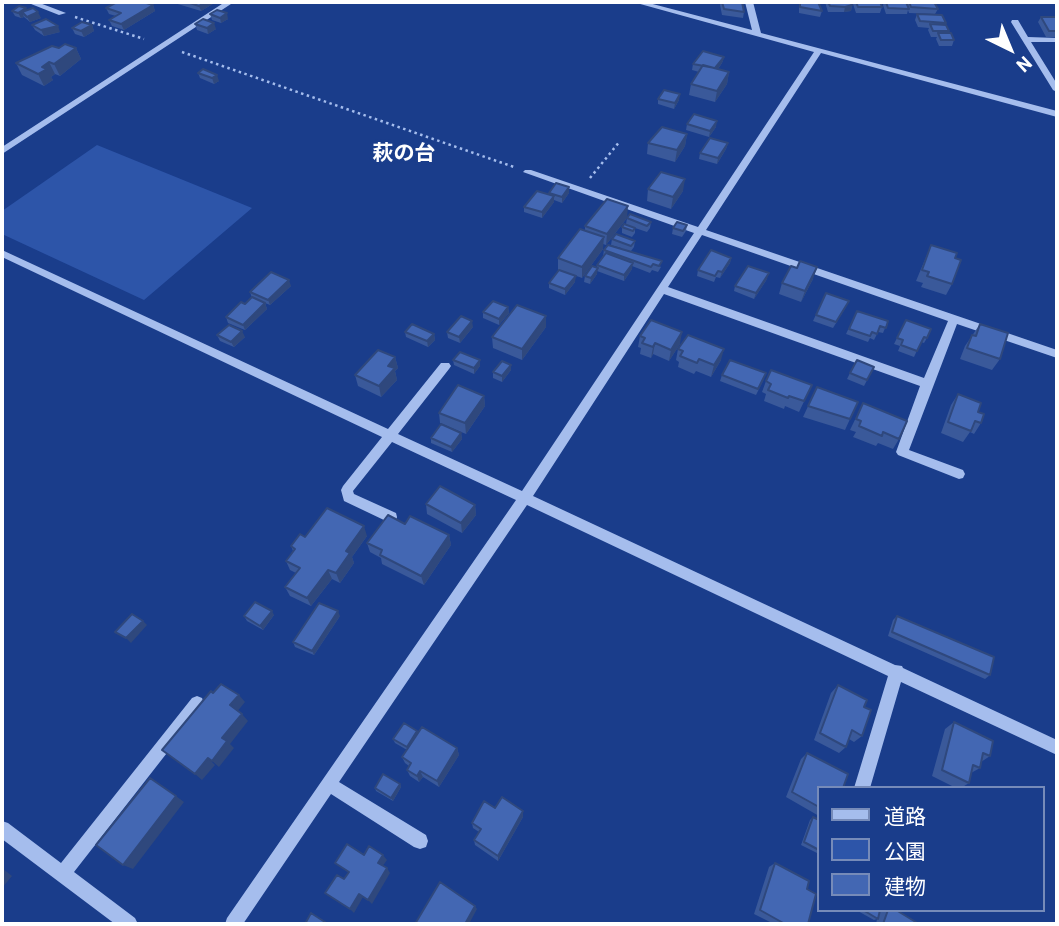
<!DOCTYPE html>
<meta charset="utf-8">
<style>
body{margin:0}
#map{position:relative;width:1059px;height:926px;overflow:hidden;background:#1a3d8b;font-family:Barlow,"Noto Sans JP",sans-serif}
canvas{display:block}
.frame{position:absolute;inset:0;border:4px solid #fff;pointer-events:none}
.legend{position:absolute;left:817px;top:786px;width:228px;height:126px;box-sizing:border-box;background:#1a3d8b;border:2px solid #768bb9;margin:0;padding:9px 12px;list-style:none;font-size:21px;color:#fff}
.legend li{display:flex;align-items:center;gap:14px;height:35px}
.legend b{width:35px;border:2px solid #768bb9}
.north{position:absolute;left:975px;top:14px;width:70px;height:70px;-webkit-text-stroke:5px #1a3d8b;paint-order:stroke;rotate:137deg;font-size:19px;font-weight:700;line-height:28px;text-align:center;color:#fff}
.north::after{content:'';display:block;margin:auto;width:24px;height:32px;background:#fff;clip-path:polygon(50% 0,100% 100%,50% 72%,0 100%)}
</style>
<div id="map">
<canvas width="1059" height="926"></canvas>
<div class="frame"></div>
<ul class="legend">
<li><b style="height:9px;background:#a5bded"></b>道路</li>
<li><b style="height:19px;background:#2d55a9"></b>公園</li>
<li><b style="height:19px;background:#4367b3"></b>建物</li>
</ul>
<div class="north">N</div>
</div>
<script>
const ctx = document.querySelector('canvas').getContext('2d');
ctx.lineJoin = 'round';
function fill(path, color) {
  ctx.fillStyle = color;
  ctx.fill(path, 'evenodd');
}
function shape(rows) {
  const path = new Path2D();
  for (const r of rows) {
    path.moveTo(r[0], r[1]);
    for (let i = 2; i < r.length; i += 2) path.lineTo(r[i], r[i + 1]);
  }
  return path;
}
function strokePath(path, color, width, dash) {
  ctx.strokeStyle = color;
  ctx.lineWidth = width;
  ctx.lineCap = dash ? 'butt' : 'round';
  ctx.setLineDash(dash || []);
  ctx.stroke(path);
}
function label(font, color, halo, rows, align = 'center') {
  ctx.font = font + ' Barlow,"Noto Sans JP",sans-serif';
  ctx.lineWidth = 6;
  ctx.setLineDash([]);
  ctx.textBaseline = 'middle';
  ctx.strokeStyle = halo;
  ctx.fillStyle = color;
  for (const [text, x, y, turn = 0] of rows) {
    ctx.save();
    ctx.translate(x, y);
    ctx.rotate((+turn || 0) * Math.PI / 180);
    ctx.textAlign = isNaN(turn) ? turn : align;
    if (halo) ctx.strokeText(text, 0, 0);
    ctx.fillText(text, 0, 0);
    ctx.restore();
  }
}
fill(shape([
 [97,145,252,208,144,300,2,234,2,211]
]), '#2d55a9');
strokePath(shape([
 [75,17,144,39],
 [182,52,514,167],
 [590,178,620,141]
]), '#a5bded', 2.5, [2.5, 3.5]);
fill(shape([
 [26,2,37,2,66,13,59,15,26,2],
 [225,2,234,2,2,154,2,147,225,2],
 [633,2,645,2,752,30,745,2,753,2,761,33,1057,111,1057,117,821,53,706,230,1057,350,1057,358,957,324,909,450,963,470,965,474,963,478,959,479,898,455,896,452,920,386,664,294,533,496,895,665,902,666,903,668,1057,740,1057,755,901,682,870,788,854,788,888,676,527,505,339,782,426,835,428,841,426,847,420,849,414,847,331,794,243,924,225,924,227,918,516,500,392,442,353,491,354,494,396,513,397,517,396,521,391,522,386,521,344,501,341,490,343,486,382,437,2,257,2,250,388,429,441,363,449,363,451,366,449,369,398,434,522,491,694,233,523,172,525,170,531,170,698,227,814,52,633,2],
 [702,235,948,321,924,378,668,287,702,235],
 [1012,20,1018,20,1028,37,1057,38,1057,42,1031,42,1057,84,1057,92,1053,90,1011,22,1012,20],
 [197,696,202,698,204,703,202,708,74,872,135,918,138,924,115,924,2,839,2,821,8,823,61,863,192,698,197,696]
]), '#a5bded');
fill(shape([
 [171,2,216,2,201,11],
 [721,2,742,2,744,12,743,18,722,15,720,5],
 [793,2,818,2,822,11,820,17,799,13,799,2],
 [825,2,850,2,852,5,851,11,844,12,828,12],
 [854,2,880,2,882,7,880,13,856,13,853,4],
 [884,2,906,2,907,5,909,2,938,9,935,14,909,13,908,10,907,14,886,14,883,5],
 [153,5,155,11,124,30,112,26,109,20,116,16,109,14,106,8],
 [27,10,41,18,30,22,24,17,21,18,15,16,12,11],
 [210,14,228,19,221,23,212,20],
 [917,14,946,23,946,25,949,31,948,33,954,40,952,46,939,46,936,39,937,37,931,37,928,30,929,28,918,27,915,20],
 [1041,17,1057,17,1057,37,1046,37,1038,22],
 [195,24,216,29,208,34,197,30],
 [32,25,60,32,44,36,35,30],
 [92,25,94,31,84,37,75,34,72,28],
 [76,48,81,59,60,76,55,74,51,77,53,80,44,86,22,75,16,63],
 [724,57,722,63,718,69,729,72,727,84,715,102,689,95,691,84,699,72,692,70,693,64],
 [198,73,219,81,214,84,200,78],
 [658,99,679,100,674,109,658,104],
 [687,124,716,127,709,137,686,130],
 [687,134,685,146,675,162,647,154,648,143],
 [728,143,726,149,717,164,699,159,700,153],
 [648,189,683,191,671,209,647,201],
 [549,193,569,193,562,203,554,200,554,202,542,218,524,212,524,207,549,195],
 [627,218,606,245,603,244,603,249,582,278,563,271,575,282,565,295,549,288,549,283,559,270,558,270,558,258,585,231,585,226],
 [627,218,651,222,650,228,647,232,635,228,635,233,632,237,622,233,622,227,626,224],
 [687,225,686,231,682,237,672,234,673,228],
 [612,239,635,241,634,247,631,251,661,267,658,272,652,270,650,273,632,266,632,269,624,281,597,271,597,274,590,284,584,282,585,276,597,268,597,265,603,256,604,250,621,248,611,245],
 [931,245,952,284,946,295,921,287,923,283,916,281],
 [731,258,730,263,720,278,716,277,714,282,697,276,698,270],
 [767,279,754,299,734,291,735,286],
 [813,279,801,302,779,294,782,283],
 [291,286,270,305,265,303,267,309,245,330,228,323,226,317,252,298,250,292],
 [826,293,846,307,833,328,813,321],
 [508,307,509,313,499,325,483,318,483,312],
 [857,311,888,321,883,333,878,332,874,340,870,338,868,342,846,334],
 [906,320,927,338,924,343,921,342,914,357,898,351,900,346,894,344],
 [980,324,1000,359,992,370,960,359,965,346],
 [473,327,460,343,448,338,447,332],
 [546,327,522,360,493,348,492,337],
 [405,332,434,334,435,340,428,347,406,337],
 [217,335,245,337,234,347,220,341],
 [640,336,680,344,669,361,653,354,651,358,640,354,641,348,638,347],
 [678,349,721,360,711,377,696,371,694,374,678,367,679,362,676,360],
 [395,357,398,368,395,371,397,380,381,397,358,386,355,375],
 [453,360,480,360,480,366,474,374,454,365],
 [874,367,864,386,847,379,850,373],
 [511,370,502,382,493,378,493,372],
 [722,375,764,379,756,395,720,381],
 [766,381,812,385,799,412,785,406,784,409,764,401,766,394,762,392],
 [817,387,850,419,845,430,803,417],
 [958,394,978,412,981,423,974,434,970,432,963,442,941,433,951,405],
 [484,396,485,406,466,434,440,423,439,413],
 [863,403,899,439,893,449,878,443,876,446,853,437,856,432,850,430],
 [461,433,462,439,452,452,431,443,431,438],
 [426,504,475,505,476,515,462,533,427,514],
 [405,524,449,535,451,545,424,585,382,564,381,558,370,552,367,543],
 [367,536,352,557,354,563,340,583,332,579,311,606,290,596,285,587,296,573,290,570,286,561,293,551,291,546,305,537],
 [274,615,263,630,247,621,244,616],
 [340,616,314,655,295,647,293,642],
 [897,616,990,675,985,679,888,636,893,620],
 [838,685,862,736,854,742,849,739,846,747,839,753,814,740,831,693],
 [954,722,990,756,981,762,980,768,971,773,969,783,961,788,956,788,932,776,945,729],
 [417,731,418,733,457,748,459,755,439,787,423,777,419,782,410,776,407,770,409,766,405,763,402,757,407,750,395,743,393,739],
 [807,753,819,788,819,816,786,797,801,759],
 [400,784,401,787,393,801,376,791,375,788],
 [495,808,523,811,523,817,498,861,475,845,474,840,479,832,473,828,472,823],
 [813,817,819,820,819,854,801,845,810,820],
 [775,863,807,889,808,924,774,924,754,914,769,867],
 [856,910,896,910,919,924,876,924,877,919,874,920]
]), '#3a599a');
fill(shape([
 [205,2,216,2,201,11,199,6],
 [153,5,155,11,124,30,121,24],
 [852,5,851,11,844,12,845,7],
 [26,8,29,14,22,12,24,17,21,18,18,13],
 [38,12,41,18,30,22,27,17],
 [227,13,228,19,221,23,220,18],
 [214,23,216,29,208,34,207,28],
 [92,25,94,31,84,37,81,31],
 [58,26,60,32,44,36,41,30],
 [76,48,81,59,60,76,54,64],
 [724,57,722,63,713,76,714,70],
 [49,62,55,74,51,77,53,80,44,86,38,74,42,67],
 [729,72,727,84,715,102,717,91],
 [217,75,219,81,214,84,212,78],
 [680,94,679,100,674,109,675,103],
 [717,121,716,127,709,137,710,131],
 [687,134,685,146,675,162,677,150],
 [728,143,726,149,717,164,718,158],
 [685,179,683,191,671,209,673,197],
 [569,187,569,193,562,203,562,197],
 [554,196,554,202,542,218,542,212],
 [628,206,627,218,606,245,607,234],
 [604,237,603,249,582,278,582,267],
 [731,258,730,263,720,278,722,272],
 [633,263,632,269,624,281,624,275],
 [817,267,813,279,801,302,805,291],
 [598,268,597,274,590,284,591,278],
 [769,273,767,279,754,299,756,293],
 [576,276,575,282,565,295,565,289],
 [289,280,291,286,270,305,268,300],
 [265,303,267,309,245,330,243,325],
 [508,307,509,313,499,325,499,319],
 [546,316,546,327,522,360,522,349],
 [472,321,473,327,460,343,459,337],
 [242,331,245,337,234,347,231,342],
 [682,332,680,344,669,361,671,350],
 [434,334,435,340,428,347,427,341],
 [655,343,653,354,651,358,653,347],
 [724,349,721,360,711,377,714,365],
 [395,357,398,368,395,371,397,380,381,397,379,386,388,366],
 [480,360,480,366,474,374,474,368],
 [511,365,511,370,502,382,502,376],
 [484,396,485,406,466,434,465,423],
 [461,433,462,439,452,452,451,447],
 [475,505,476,515,462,533,461,523],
 [364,526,367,536,352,557,354,563,340,583,336,573,346,551],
 [449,535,451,545,424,585,421,576],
 [328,570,332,579,311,606,307,598],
 [272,611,274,615,263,630,260,626],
 [338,611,340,616,314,655,312,651],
 [143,621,147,625,131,643,126,638],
 [239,695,245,702,236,713,230,705],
 [242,714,248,721,230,744,234,748,219,767,212,761,222,738],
 [417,731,418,734,408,750,407,747],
 [457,748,459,755,439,787,437,781],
 [208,758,215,765,202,780,195,774],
 [420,771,423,777,419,782,417,776],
 [400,784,401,787,393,801,391,798],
 [176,796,184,802,133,869,123,865],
 [523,811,523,817,498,861,498,856],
 [383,855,387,860,382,867,378,863],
 [2,868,12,876,2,888],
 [387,868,390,873,372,904,368,900],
 [359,894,363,897,354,913,350,909],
 [475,906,477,909,469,924,465,924]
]), '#2f487d');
const building = shape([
 [117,2,143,2,153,5,121,24,109,20,121,13,106,8,117,2],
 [187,2,205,2,199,6,187,2],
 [722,2,742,2,744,12,724,9,722,2],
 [800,2,818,2,822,11,800,7,800,2],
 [828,2,850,2,852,5,845,7,830,6,828,2],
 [856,2,880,2,882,7,858,7,856,2],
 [886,2,906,2,909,9,888,8,886,2],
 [909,2,934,2,938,9,911,7,909,2],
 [19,6,26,8,18,13,12,11,19,6],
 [33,8,38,12,27,17,22,12,33,8],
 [217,10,227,13,220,18,210,14,217,10],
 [917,14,942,15,946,23,920,21,917,14],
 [1041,17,1057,17,1057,31,1049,31,1041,17],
 [46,19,58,26,41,30,32,25,46,19],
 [203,19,214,23,207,28,195,24,203,19],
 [82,22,92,25,81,31,72,28,82,22],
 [930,24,946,25,949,31,933,31,930,24],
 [938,33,951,33,954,40,941,40,938,33],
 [65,44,76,48,54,64,49,62,42,67,47,69,38,74,16,63,52,46,59,48,65,44],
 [703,51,724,57,715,68,693,64,703,51],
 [703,65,729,72,717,91,691,84,703,65],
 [203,69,217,75,212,78,198,73,203,69],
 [664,90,680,94,675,103,658,99,664,90],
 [694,114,717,121,710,131,687,124,694,114],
 [662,127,687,134,677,150,648,143,662,127],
 [710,138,728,143,718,158,700,153,710,138],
 [661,172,685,179,673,197,648,189,661,172],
 [556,183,569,187,562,197,549,193,556,183],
 [537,191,554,196,542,212,524,207,537,191],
 [607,199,628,206,607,234,585,226,607,199],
 [630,214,651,222,647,226,627,218,630,214],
 [677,222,687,225,683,231,673,228,677,222],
 [624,224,635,228,633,231,622,227,624,224],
 [580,229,604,237,582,267,558,258,580,229],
 [616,234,635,241,631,246,612,239,616,234],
 [608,245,662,261,659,266,653,264,651,267,604,250,608,245],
 [931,245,957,253,955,258,961,260,952,284,927,276,929,272,922,270,931,245],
 [711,250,731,258,722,272,718,271,715,276,698,270,711,250],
 [606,253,633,263,624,275,597,265,606,253],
 [800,261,817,267,805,291,782,283,791,266,797,268,800,261],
 [592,266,598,268,591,278,585,276,592,266],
 [748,266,769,273,756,293,735,286,748,266],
 [559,270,576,276,565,289,549,283,559,270],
 [271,272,289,280,268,300,250,292,271,272],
 [826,293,849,301,836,322,816,315,826,293],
 [252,297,265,303,243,325,226,317,241,302,245,304,252,297],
 [493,301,508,307,499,319,483,312,493,301],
 [517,305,546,316,522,349,492,337,517,305],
 [857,311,888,321,886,328,880,326,877,334,872,332,870,336,849,329,857,311],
 [461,316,472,321,459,337,447,332,461,316],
 [651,320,682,332,671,350,655,343,653,347,642,343,645,338,640,336,651,320],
 [906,320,931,329,927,338,924,337,917,351,901,345,903,340,897,338,906,320],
 [412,324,434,334,427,341,405,332,412,324],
 [980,324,1008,333,1000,359,967,348,972,335,976,336,980,324],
 [229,325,242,331,231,342,217,335,229,325],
 [688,335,724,349,714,365,699,359,697,363,680,356,683,351,678,349,688,335],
 [378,350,395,357,388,366,395,368,379,386,355,375,378,350],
 [460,352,480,360,474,368,453,360,460,352],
 [730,360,766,373,758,389,722,375,730,360],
 [857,360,874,367,867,380,850,373,857,360],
 [502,361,511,365,502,376,493,372,502,361],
 [771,370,812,385,804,401,789,396,788,398,768,390,771,384,766,381,771,370],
 [458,385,484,396,465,423,439,413,458,385],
 [817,387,858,402,850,419,808,406,817,387],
 [958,394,981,403,978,412,984,414,981,423,975,421,971,431,948,422,958,394],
 [863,403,907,421,899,439,883,432,882,436,859,426,861,421,856,419,863,403],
 [441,424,461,433,451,447,431,438,441,424],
 [440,486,475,505,461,523,426,504,440,486],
 [327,508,364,526,346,551,350,553,336,573,328,570,307,598,285,587,300,568,286,561,295,549,291,546,300,534,305,537,327,508],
 [388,515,405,524,410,516,449,535,421,576,380,555,382,550,367,543,388,515],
 [255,602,272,611,260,626,244,616,255,602],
 [319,603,338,611,312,651,293,642,319,603],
 [132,614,143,621,126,638,115,632,132,614],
 [897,616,994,657,990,675,892,632,897,616],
 [221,684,239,695,230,705,242,714,222,738,227,741,212,761,208,758,195,774,162,750,211,691,213,693,221,684],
 [838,685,867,700,864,707,871,710,862,736,852,730,846,747,820,733,838,685],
 [954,722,993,741,990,756,983,753,980,768,973,765,969,783,942,770,954,722],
 [404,723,417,731,407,747,393,739,404,723],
 [422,727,457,748,437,781,420,771,417,776,407,770,411,763,402,757,422,727],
 [807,753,848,774,843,788,819,788,819,807,792,792,807,753],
 [383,774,400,784,391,798,375,788,383,774],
 [150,778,176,796,123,865,96,845,150,778],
 [502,797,523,811,498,856,474,840,481,829,472,823,484,801,495,808,502,797],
 [813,817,819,820,819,850,804,842,813,817],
 [347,844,364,855,369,846,383,855,378,863,387,868,368,900,359,894,350,909,325,893,337,875,344,879,349,872,335,863,347,844],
 [775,863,809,881,807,889,816,894,808,924,798,924,795,923,795,924,785,924,760,910,775,863],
 [440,882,475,906,465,924,415,924,440,882],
 [863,910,880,910,878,919,863,910],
 [888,910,896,910,919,924,883,924,888,910],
 [311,913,328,924,305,924,311,913]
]);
fill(building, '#4367b3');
strokePath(building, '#2f487d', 2);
label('bold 21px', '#fff', '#1a3d8b', [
 ["萩の台",404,153]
]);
</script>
